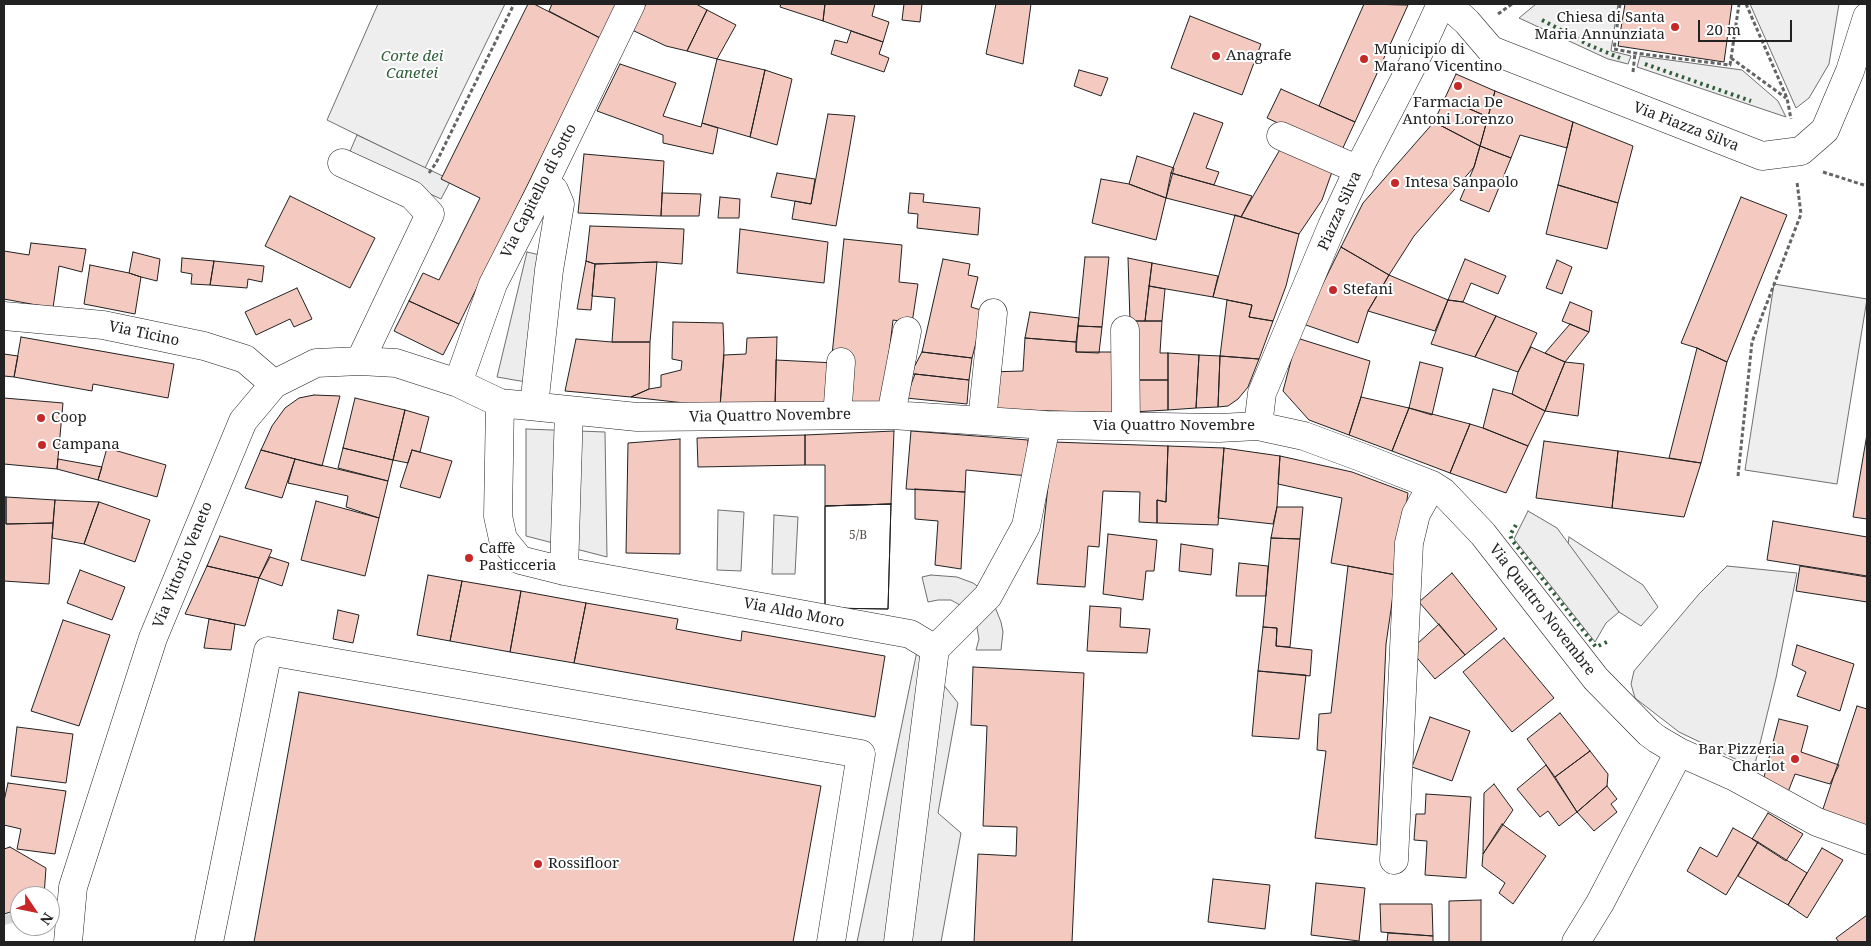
<!DOCTYPE html>
<meta charset="utf-8">
<style>
body{margin:0}
#map{position:relative;width:1871px;height:946px;overflow:hidden;background:#fff;font-family:"Noto Serif",serif}
canvas{display:block}
.frame{position:absolute;inset:0;border:5px solid #222;pointer-events:none}
.north{position:absolute;left:10px;top:886px;width:50px;height:50px;box-sizing:border-box;background:#fff;border:1px solid #a7a7a7;border-radius:50%;rotate:124deg;font-size:14px;font-weight:700;line-height:20px;text-align:center;color:#222}
.north::after{content:'';display:block;margin:auto;width:18px;height:22px;background:#c62828;clip-path:polygon(50% 0,100% 100%,50% 72%,0 100%)}
.scale{position:absolute;left:1698px;top:20px;width:94px;height:22px;box-sizing:border-box;border:2px solid #222;border-top:0;padding-left:6px;font-size:15px;line-height:18px;white-space:nowrap;color:#222;-webkit-text-stroke:4px #fff;paint-order:stroke}
</style>
<div id="map">
<canvas width="1871" height="946"></canvas>
<div class="frame"></div>
<div class="north">N</div>
<div class="scale">20 m</div>
</div>
<script>
const ctx = document.querySelector('canvas').getContext('2d');
ctx.lineJoin = 'round';
function fill(path, color) {
  ctx.fillStyle = color;
  ctx.fill(path, 'evenodd');
}
function shape(rows) {
  const path = new Path2D();
  for (const r of rows) {
    path.moveTo(r[0], r[1]);
    for (let i = 2; i < r.length; i += 2) path.lineTo(r[i], r[i + 1]);
  }
  return path;
}
function strokePath(path, color, width, dash) {
  ctx.strokeStyle = color;
  ctx.lineWidth = width;
  ctx.lineCap = dash ? 'butt' : 'round';
  ctx.setLineDash(dash || []);
  ctx.stroke(path);
}
function label(font, color, halo, rows, align = 'center') {
  ctx.font = font + ' "Noto Serif",serif';
  ctx.lineWidth = 4;
  ctx.setLineDash([]);
  ctx.textBaseline = 'middle';
  ctx.strokeStyle = halo;
  ctx.fillStyle = color;
  for (const [text, x, y, turn = 0] of rows) {
    ctx.save();
    ctx.translate(x, y);
    ctx.rotate((+turn || 0) * Math.PI / 180);
    ctx.textAlign = isNaN(turn) ? turn : align;
    if (halo) ctx.strokeText(text, 0, 0);
    ctx.fillText(text, 0, 0);
    ctx.restore();
  }
}
const green = shape([
 [378,4,505,4,425,168,327,120,378,4],
 [1536,4,1618,4,1611,51,1631,56,1628,64,1608,59,1519,18,1536,4],
 [1750,4,1839,4,1829,64,1809,98,1796,108,1750,4],
 [1640,56,1742,70,1778,101,1786,117,1637,67,1640,56],
 [1774,284,1867,299,1837,484,1745,470,1774,284],
 [1569,537,1643,585,1658,607,1641,626,1619,612,1568,544,1569,537]
]);
fill(green, '#eee');
strokePath(green, '#6f6f6f', 1);
const parking = shape([
 [357,135,451,180,441,199,348,156,357,135],
 [527,252,553,258,526,382,497,377,527,252],
 [526,429,605,432,607,557,526,536,526,429],
 [718,510,744,512,741,571,717,570,718,510],
 [1528,511,1557,528,1619,612,1606,623,1595,642,1514,539,1528,511],
 [774,515,798,517,795,574,772,574,774,515],
 [1727,566,1797,573,1776,678,1754,768,1679,732,1635,698,1631,684,1634,671,1699,594,1727,566],
 [931,575,957,577,973,583,983,590,965,608,951,600,938,600,928,602,922,577,931,575],
 [993,602,1001,622,1003,632,1001,650,976,650,979,639,976,622,993,602],
 [917,651,958,703,938,813,961,833,941,942,857,942,917,651]
]);
fill(parking, '#ededed');
strokePath(parking, '#6f6f6f', 1);
strokePath(shape([
 [4,920,20,916]
]), '#d9d9d9', 10);
const building = shape([
 [528,4,534,4,600,38,459,324,409,301,423,273,439,280,480,198,441,179,528,4],
 [552,4,617,4,600,38,549,11,552,4],
 [646,4,696,4,707,10,687,51,666,46,632,30,646,4],
 [781,4,825,4,823,21,780,7,781,4],
 [825,4,875,4,872,16,889,22,883,42,823,21,825,4],
 [904,4,922,4,920,22,902,20,904,4],
 [996,4,1031,4,1023,64,986,54,996,4],
 [1364,4,1408,5,1355,122,1319,106,1364,4],
 [1625,4,1732,4,1724,62,1618,46,1625,4],
 [707,10,736,25,717,59,687,51,707,10],
 [1190,16,1261,44,1242,95,1171,68,1190,16],
 [851,31,883,42,879,54,889,58,884,72,831,54,835,40,847,43,851,31],
 [717,59,765,70,750,137,702,123,717,59],
 [620,64,676,83,663,116,701,127,702,123,718,128,713,154,663,143,663,135,597,111,620,64],
 [765,70,792,79,777,145,750,137,765,70],
 [1079,70,1108,78,1101,96,1074,86,1079,70],
 [1456,74,1495,91,1488,117,1445,98,1456,74],
 [1281,89,1355,122,1341,152,1267,118,1281,89],
 [1495,91,1573,122,1567,148,1520,135,1511,158,1480,146,1495,91],
 [1445,98,1488,117,1480,146,1434,122,1445,98],
 [1194,113,1223,123,1206,168,1219,172,1214,185,1171,173,1194,113],
 [828,114,855,116,836,226,792,219,795,201,811,204,828,114],
 [1434,122,1480,146,1474,167,1414,236,1389,275,1341,247,1363,203,1434,122],
 [1573,122,1633,146,1618,203,1558,185,1573,122],
 [1282,146,1333,169,1322,200,1299,234,1241,217,1282,146],
 [1480,146,1511,158,1489,212,1460,200,1474,167,1480,146],
 [584,154,664,161,661,216,578,213,584,154],
 [1137,156,1174,168,1166,198,1129,184,1137,156],
 [777,173,815,179,811,204,771,197,777,173],
 [1171,173,1214,185,1252,196,1241,217,1166,198,1171,173],
 [1101,179,1129,184,1166,198,1156,240,1092,223,1101,179],
 [1558,185,1618,203,1607,249,1546,234,1558,185],
 [662,193,701,194,699,216,661,216,662,193],
 [910,193,924,194,923,202,980,208,978,235,917,228,918,214,908,213,910,193],
 [290,196,375,238,350,288,265,246,290,196],
 [720,197,740,199,739,218,718,218,720,197],
 [1741,197,1787,215,1727,362,1697,348,1681,343,1741,197],
 [1235,215,1299,234,1286,286,1273,321,1249,317,1252,305,1213,297,1235,215],
 [590,226,684,229,682,264,657,262,595,264,586,261,590,226],
 [740,229,828,242,824,283,737,273,740,229],
 [844,239,902,245,899,282,918,284,912,323,893,320,883,407,841,408,832,355,844,239],
 [31,243,86,249,82,272,59,266,53,308,4,299,4,251,29,255,31,243],
 [1341,247,1389,275,1368,311,1358,343,1303,324,1341,247],
 [133,252,160,259,157,281,141,277,129,273,133,252],
 [1085,257,1109,257,1102,327,1078,326,1085,257],
 [182,258,214,261,210,285,191,284,192,274,181,272,182,258],
 [1128,258,1152,263,1145,321,1130,321,1128,258],
 [943,259,970,264,968,275,978,277,971,307,984,311,972,358,922,352,943,259],
 [1465,259,1506,276,1498,294,1471,283,1463,302,1448,300,1465,259],
 [1557,260,1572,267,1562,294,1546,288,1557,260],
 [214,261,264,266,262,282,248,279,247,288,210,285,214,261],
 [586,261,595,264,591,310,577,309,586,261],
 [657,262,650,342,612,342,615,298,592,296,595,264,657,262],
 [1152,263,1218,276,1213,297,1149,286,1152,263],
 [90,265,129,273,141,277,135,314,84,304,90,265],
 [1389,275,1448,300,1435,331,1368,311,1389,275],
 [1149,286,1165,289,1162,321,1145,321,1149,286],
 [297,288,312,319,294,327,290,319,256,335,245,312,297,288],
 [1227,300,1252,305,1249,317,1273,321,1259,359,1220,356,1227,300],
 [1448,300,1463,302,1496,316,1475,357,1431,344,1448,300],
 [409,301,459,324,443,355,394,331,409,301],
 [1570,302,1592,311,1589,332,1562,321,1570,302],
 [1030,312,1079,318,1076,342,1025,338,1030,312],
 [1496,316,1537,333,1518,372,1475,357,1496,316],
 [1130,321,1162,321,1160,353,1168,353,1168,380,1131,380,1130,321],
 [673,322,723,323,724,350,720,407,631,397,649,389,661,387,661,375,681,370,682,361,672,359,673,322],
 [1570,324,1589,332,1565,362,1545,353,1570,324],
 [1078,326,1102,327,1099,353,1076,352,1078,326],
 [21,337,174,364,168,398,93,384,92,391,14,377,21,337],
 [777,337,775,407,720,407,724,355,746,354,747,338,777,337],
 [1025,338,1076,342,1076,352,1117,352,1113,413,988,409,989,372,1023,371,1025,338],
 [1297,338,1370,361,1361,397,1349,435,1309,420,1283,391,1297,338],
 [576,339,612,342,650,342,649,389,631,397,565,391,576,339],
 [1531,347,1565,362,1545,411,1512,394,1518,372,1531,347],
 [1697,348,1727,362,1701,463,1669,458,1697,348],
 [922,352,972,358,969,380,915,374,910,375,922,352],
 [1168,353,1199,355,1196,408,1168,410,1168,353],
 [4,354,18,356,14,377,4,376,4,354],
 [1199,355,1220,356,1218,407,1196,408,1199,355],
 [1220,356,1259,359,1248,387,1238,399,1228,406,1218,407,1220,356],
 [776,360,835,363,834,408,775,407,776,360],
 [1420,362,1443,368,1432,415,1409,408,1420,362],
 [1565,362,1584,364,1578,416,1545,411,1565,362],
 [915,374,969,380,967,404,906,398,915,374],
 [1131,380,1168,380,1168,410,1132,412,1131,380],
 [1493,389,1512,394,1545,411,1528,446,1483,428,1493,389],
 [314,395,340,396,322,466,261,450,272,426,285,408,299,398,314,395],
 [1361,397,1409,408,1392,451,1349,435,1361,397],
 [4,398,63,403,57,469,4,464,4,398],
 [355,398,405,410,393,460,343,448,355,398],
 [1409,408,1470,424,1450,473,1392,451,1409,408],
 [405,410,429,417,420,452,412,450,408,463,393,460,405,410],
 [1470,424,1483,428,1528,446,1506,493,1450,473,1470,424],
 [894,431,891,504,825,506,825,465,805,465,805,435,894,431],
 [911,431,1028,440,1028,476,966,470,965,492,906,489,911,431],
 [1867,434,1867,519,1853,517,1867,434],
 [805,435,805,465,698,467,697,438,805,435],
 [680,439,680,554,626,553,628,443,680,439],
 [1544,441,1618,451,1612,508,1536,498,1544,441],
 [1053,442,1168,446,1166,502,1157,500,1157,523,1139,522,1140,492,1103,491,1099,547,1088,546,1085,587,1037,584,1053,442],
 [1168,446,1224,448,1218,525,1157,523,1157,500,1166,502,1168,446],
 [107,448,166,465,157,497,98,480,107,448],
 [343,448,393,460,388,481,338,468,343,448],
 [1224,448,1280,456,1277,507,1273,524,1218,518,1224,448],
 [261,450,295,459,282,498,245,488,261,450],
 [412,450,452,461,440,498,400,487,412,450],
 [1618,451,1701,463,1684,517,1612,508,1618,451],
 [1280,456,1352,472,1408,493,1396,575,1331,563,1342,498,1278,484,1280,456],
 [58,459,102,467,98,480,57,469,58,459],
 [295,459,388,481,379,518,346,507,348,496,288,483,295,459],
 [915,489,965,492,961,569,935,565,938,521,915,519,915,489],
 [4,497,6,497,6,524,53,523,49,584,4,581,4,497],
 [6,497,55,500,53,523,6,524,6,497],
 [55,500,99,502,84,544,52,538,55,500],
 [316,501,379,518,365,576,301,560,316,501],
 [99,502,150,520,135,562,84,544,99,502],
 [891,504,888,609,825,608,825,506,891,504],
 [891,504,888,609,825,608,825,506,891,504],
 [1277,507,1303,507,1300,539,1271,538,1277,507],
 [1773,521,1867,537,1867,576,1767,560,1773,521],
 [1108,534,1157,540,1154,571,1146,571,1143,600,1103,594,1108,534],
 [220,536,272,550,259,578,207,566,220,536],
 [1271,538,1300,539,1290,647,1276,646,1277,628,1263,627,1271,538],
 [1181,544,1213,549,1211,575,1179,571,1181,544],
 [270,557,289,563,282,586,259,578,270,557],
 [1239,563,1268,566,1266,596,1236,596,1239,563],
 [207,566,259,578,245,626,185,614,207,566],
 [1348,566,1396,575,1386,644,1377,845,1315,838,1326,751,1317,750,1319,714,1331,713,1348,566],
 [1800,566,1867,577,1867,602,1796,591,1800,566],
 [80,570,125,587,112,620,67,603,80,570],
 [1452,573,1497,629,1465,655,1419,602,1452,573],
 [428,575,462,581,450,641,417,635,428,575],
 [462,581,521,591,510,652,450,641,462,581],
 [521,591,586,603,574,663,510,652,521,591],
 [586,603,678,619,676,629,741,641,742,631,885,656,875,717,574,663,586,603],
 [1090,606,1121,608,1120,627,1150,629,1147,653,1087,651,1090,606],
 [338,610,359,615,353,643,333,639,338,610],
 [209,619,235,624,231,650,204,648,209,619],
 [63,620,110,635,79,726,31,711,63,620],
 [1439,624,1465,655,1435,679,1413,653,1417,644,1439,624],
 [1263,627,1277,628,1276,646,1312,650,1310,676,1258,671,1263,627],
 [1504,638,1554,698,1512,732,1463,672,1504,638],
 [1797,645,1854,664,1840,711,1797,696,1806,672,1792,665,1797,645],
 [973,667,1084,673,1072,942,974,942,978,854,1016,856,1017,827,983,826,987,726,971,725,973,667],
 [1258,671,1306,675,1299,739,1252,736,1258,671],
 [299,692,821,786,793,942,254,942,299,692],
 [1857,706,1867,709,1867,832,1820,818,1857,706],
 [1560,713,1590,751,1555,777,1527,739,1560,713],
 [1430,717,1470,731,1452,781,1412,767,1430,717],
 [1779,719,1808,726,1801,752,1839,765,1830,784,1795,774,1788,792,1763,781,1779,719],
 [17,727,73,734,66,783,11,776,17,727],
 [1590,751,1608,774,1607,786,1577,812,1555,777,1590,751],
 [1546,765,1577,812,1559,826,1548,811,1540,817,1517,789,1546,765],
 [8,783,66,791,55,854,17,849,21,829,4,825,4,801,8,783],
 [1494,784,1513,810,1483,854,1484,793,1494,784],
 [1607,786,1617,799,1611,804,1617,812,1594,831,1577,812,1607,786],
 [1426,794,1471,797,1466,878,1425,875,1427,841,1414,840,1416,814,1425,814,1426,794],
 [1768,813,1803,834,1786,861,1752,839,1768,813],
 [1502,824,1546,856,1513,904,1499,893,1505,883,1482,866,1483,854,1502,824],
 [1733,828,1758,842,1726,895,1687,871,1700,847,1717,857,1733,828],
 [1758,842,1807,873,1788,905,1738,876,1758,842],
 [10,847,46,868,44,896,20,896,20,909,4,914,4,849,10,847],
 [1822,848,1843,860,1807,918,1788,905,1822,848],
 [1213,879,1270,885,1265,929,1208,922,1213,879],
 [1316,883,1365,888,1359,941,1311,935,1316,883],
 [1481,900,1481,942,1449,942,1449,901,1481,900],
 [1380,904,1432,904,1433,936,1381,932,1380,904],
 [1867,915,1867,942,1839,942,1836,938,1867,915],
 [1388,933,1433,936,1433,942,1387,942,1388,933]
]);
fill(building, '#f3c9c0');
strokePath(building, '#222', 1);
const minor = shape([
 [1447,4,1467,22,1491,50,1762,156,1801,151,1825,130,1850,71,1867,17],
 [1281,136,1359,170],
 [342,163,412,195,430,214,360,361],
 [4,316,103,325,204,346,245,359,274,384],
 [1125,330,1126,426],
 [458,383,493,284,540,192,631,4],
 [500,403,498,516,503,539,520,560,564,571,910,634,935,649,898,942],
 [838,404,841,362],
 [534,406,549,270,560,204,554,190,540,192],
 [891,415,907,331],
 [982,421,993,313],
 [1258,426,1262,393,1332,226,1362,162,1419,52,1441,4],
 [564,571,569,410],
 [935,649,988,596,1026,526,1046,425],
 [1394,860,1409,543,1416,514,1432,485],
 [68,942,73,887,153,638,243,421,274,384,316,363,360,361,396,363,458,383,500,403,637,417,891,415,1046,425,1219,428,1258,426,1304,436,1366,459,1432,485,1443,492,1483,534,1596,679,1649,733,1657,739,1679,752,1735,777,1817,822,1867,840],
 [209,942,268,651,861,754,831,942],
 [1576,942,1600,903,1679,752]
]);
strokePath(minor, '#222', 29);
strokePath(shape([
 [1620,4,1614,49,1635,53,1730,65,1739,4],
 [1746,4,1787,98,1791,119],
 [1498,14,1512,4],
 [1731,58,1786,98],
 [1633,72,1635,53],
 [1823,172,1867,186],
 [429,173,436,163,514,4],
 [1738,476,1752,342,1801,214,1797,182]
]), '#646464', 3, [4, 2.5]);
strokePath(minor, '#fff', 28);
strokePath(shape([
 [1542,20,1589,45,1620,58],
 [1645,64,1751,101],
 [1516,525,1510,535,1512,540,1596,647,1609,641]
]), '#2f5e38', 4, [2.5, 4]);
for (const [x, y, r, color] of [
 [1675,27,5,"#c62828"],
 [1216,56,5,"#c62828"],
 [1364,59,5,"#c62828"],
 [1458,86,5,"#c62828"],
 [1395,183,5,"#c62828"],
 [1333,290,5,"#c62828"],
 [41,418,5,"#c62828"],
 [42,445,5,"#c62828"],
 [469,558,5,"#c62828"],
 [1795,759,5,"#c62828"],
 [538,864,5,"#c62828"]
]) {
  const dot = new Path2D();
  dot.arc(x, y, r, 0, 2 * Math.PI);
  ctx.fillStyle = color;
  ctx.fill(dot);
  strokePath(dot, '#fff', 2);
}
label('12px', '#564c4a', null, [
 ["5/B",858,536]
]);
label('15px', '#222', '#fff', [
 ["Chiesa di Santa",1665,18,"right"],
 ["Maria Annunziata",1665,35,"right"],
 ["Municipio di",1374,50],
 ["Marano Vicentino",1374,67],
 ["Anagrafe",1226,56],
 ["Farmacia De",1458,103,"center"],
 ["Antoni Lorenzo",1458,120,"center"],
 ["Intesa Sanpaolo",1405,183],
 ["Stefani",1343,290],
 ["Coop",51,418],
 ["Campana",52,445],
 ["Caffè",479,549],
 ["Pasticceria",479,566],
 ["Bar Pizzeria",1785,750,"right"],
 ["Charlot",1785,767,"right"],
 ["Rossifloor",548,864]
], 'left');
label('italic 15px', '#2f5e38', '#fff', [
 ["Corte dei",412,57],
 ["Canetei",412,74]
]);
label('15px', '#222', '#fff', [
 ["Via Piazza Silva",1686,127,21],
 ["Via Capitello di Sotto",539,191,-63],
 ["Piazza Silva",1340,211,-66],
 ["Via Ticino",144,334,12],
 ["Via Quattro Novembre",770,416,-1],
 ["Via Quattro Novembre",1174,426],
 ["Via Vittorio Veneto",183,565,-68],
 ["Via Quattro Novembre",1542,610,52],
 ["Via Aldo Moro",794,613,11]
]);
</script>
